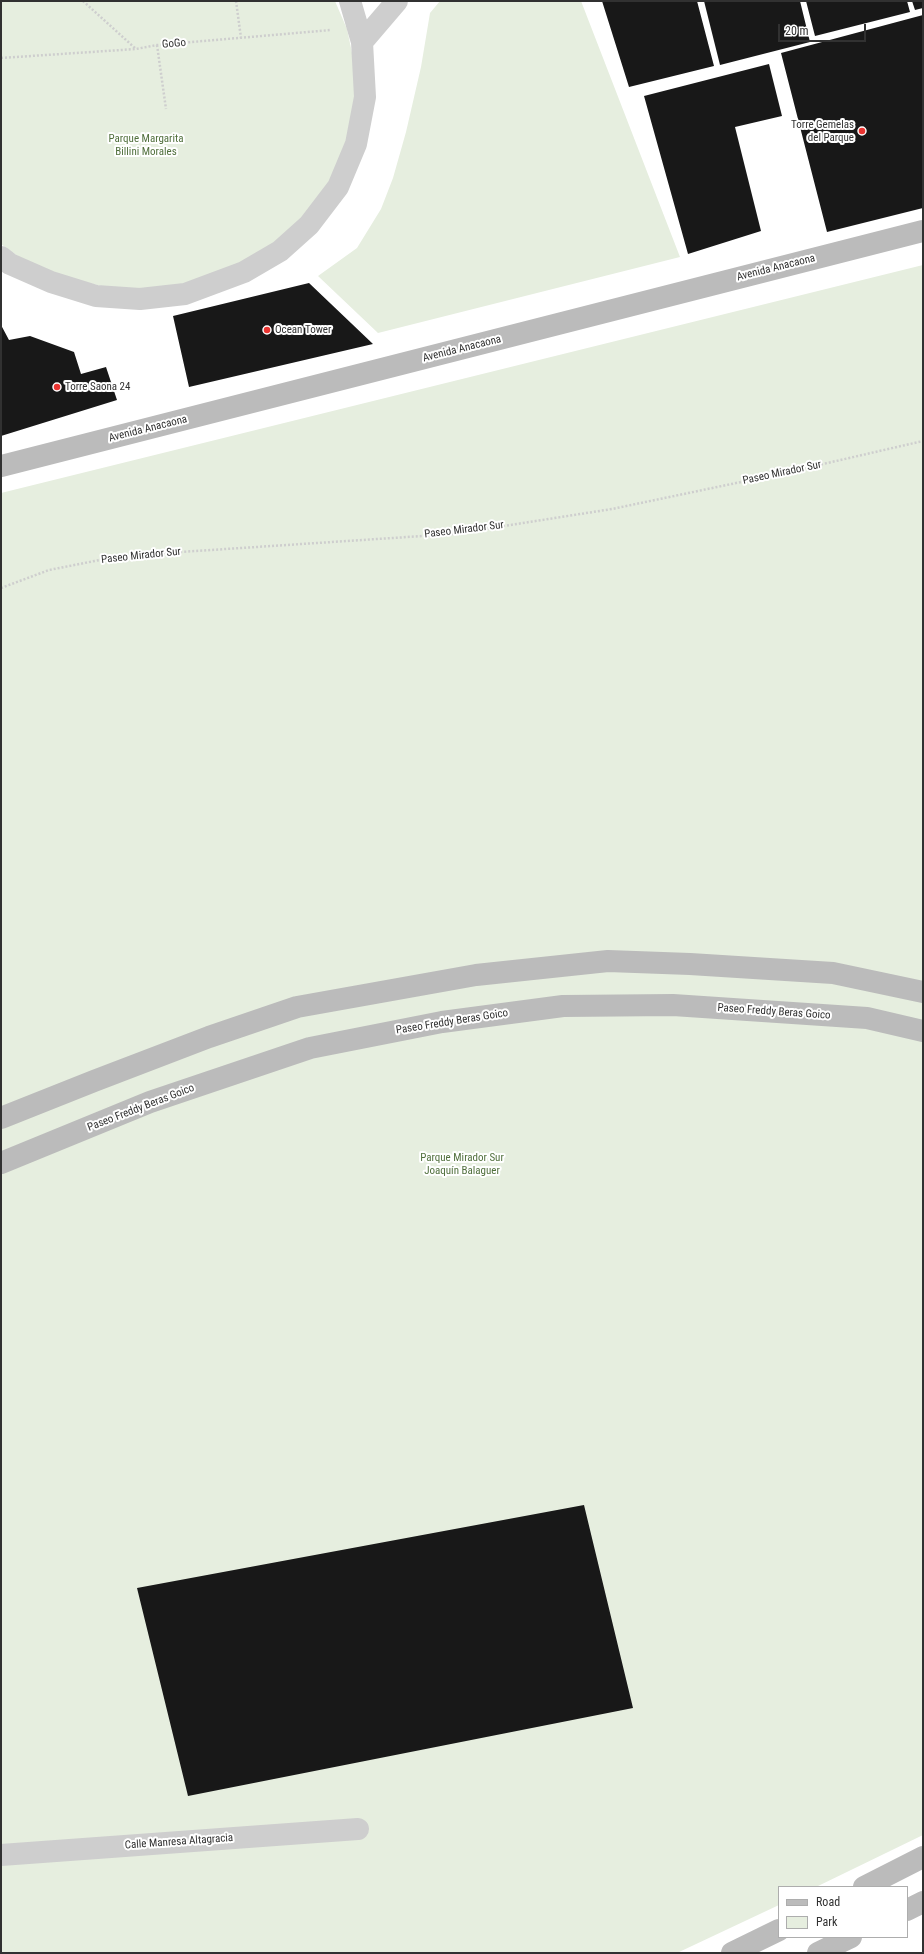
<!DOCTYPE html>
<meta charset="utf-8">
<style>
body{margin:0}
#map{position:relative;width:924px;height:1954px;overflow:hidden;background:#fff;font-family:"Roboto Condensed",sans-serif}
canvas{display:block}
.frame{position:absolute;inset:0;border:2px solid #313131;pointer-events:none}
.legend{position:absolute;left:778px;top:1886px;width:130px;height:52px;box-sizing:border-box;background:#fff;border:1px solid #adadad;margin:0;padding:5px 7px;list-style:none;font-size:12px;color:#313131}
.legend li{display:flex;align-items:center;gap:8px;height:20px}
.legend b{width:20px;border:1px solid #adadad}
.scale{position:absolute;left:778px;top:24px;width:88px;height:18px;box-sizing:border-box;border:2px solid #313131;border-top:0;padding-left:5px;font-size:12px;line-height:14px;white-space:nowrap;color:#313131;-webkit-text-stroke:3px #fff;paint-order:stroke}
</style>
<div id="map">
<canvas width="924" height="1954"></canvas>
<div class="frame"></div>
<ul class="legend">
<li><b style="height:5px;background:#bbb"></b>Road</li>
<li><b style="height:11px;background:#e6eedf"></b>Park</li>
</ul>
<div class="scale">20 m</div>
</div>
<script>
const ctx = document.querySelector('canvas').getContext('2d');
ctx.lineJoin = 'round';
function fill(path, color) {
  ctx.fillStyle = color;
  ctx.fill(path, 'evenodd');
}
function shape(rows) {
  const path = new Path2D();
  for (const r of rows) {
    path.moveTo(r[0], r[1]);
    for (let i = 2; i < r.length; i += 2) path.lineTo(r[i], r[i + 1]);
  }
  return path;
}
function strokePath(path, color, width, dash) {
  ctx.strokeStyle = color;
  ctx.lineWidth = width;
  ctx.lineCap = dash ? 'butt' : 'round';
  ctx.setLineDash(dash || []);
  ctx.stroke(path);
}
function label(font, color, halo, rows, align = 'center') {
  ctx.font = font + ' "Roboto Condensed",sans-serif';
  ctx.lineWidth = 4;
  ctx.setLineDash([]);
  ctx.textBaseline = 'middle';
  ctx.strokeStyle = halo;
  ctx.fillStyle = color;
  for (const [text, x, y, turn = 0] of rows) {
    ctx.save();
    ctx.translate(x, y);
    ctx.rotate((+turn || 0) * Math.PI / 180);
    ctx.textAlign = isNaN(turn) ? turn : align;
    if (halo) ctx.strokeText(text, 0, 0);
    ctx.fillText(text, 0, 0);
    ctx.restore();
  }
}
fill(shape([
 [1,1,335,1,347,29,355,67,356,103,338,173,294,230,238,267,180,287,114,289,52,274,22,259,1,244],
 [440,1,581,1,680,257,378,333,318,276,357,248,381,209,393,178,406,132,421,67,430,13],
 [923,265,923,1835,816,1887,779,1887,779,1905,677,1953,1,1953,1,493]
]), '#e6eedf');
fill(shape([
 [602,1,697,1,714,66,629,87],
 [704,1,800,1,810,42,720,65],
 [806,1,907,1,910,12,815,36],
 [912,1,923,1,923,8,915,10],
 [923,15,923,208,827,232,781,53],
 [769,64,782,116,735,127,761,231,688,254,644,96],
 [309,283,373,344,189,387,173,316],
 [1,325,9,340,30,336,74,352,81,374,106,367,117,400,1,436],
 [584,1505,633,1708,188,1796,137,1588]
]), '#181818');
strokePath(shape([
 [83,1,136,49],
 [236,1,241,38],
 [157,45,166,109],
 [1,58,136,49,157,45,331,30],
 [1,588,49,570,120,556,453,534,612,509,784,473,923,441]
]), '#cecece', 2.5, [2, 2]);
strokePath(shape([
 [362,42,397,1],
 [1,257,10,264,51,282,96,296,140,299,185,294,244,272,280,251,309,225,338,187,356,144,365,97,362,42,350,1],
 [1,1855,358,1829]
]), '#cecece', 22);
strokePath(shape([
 [1,466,923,231],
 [1,1118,94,1081,209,1037,297,1007,476,975,608,961,690,964,833,973,923,992],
 [1,1163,150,1102,310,1048,442,1022,563,1006,673,1005,867,1018,923,1031],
 [864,1887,923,1857],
 [907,1910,923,1902],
 [732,1953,779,1930],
 [818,1953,851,1937]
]), '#bbb', 22);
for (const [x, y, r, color] of [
 [862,131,4,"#ea3431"],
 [267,330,4,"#ea3431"],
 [57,387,4,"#ea3431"]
]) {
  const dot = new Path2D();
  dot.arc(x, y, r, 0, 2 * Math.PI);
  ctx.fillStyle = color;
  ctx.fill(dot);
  strokePath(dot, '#fff', 1.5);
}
label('11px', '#313131', '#fff', [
 ["GoGo",174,44,-5],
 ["Avenida Anacaona",776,268,-14],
 ["Avenida Anacaona",462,349,-14],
 ["Avenida Anacaona",148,429,-14],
 ["Paseo Mirador Sur",782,473,-12],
 ["Paseo Mirador Sur",464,530,-7],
 ["Paseo Mirador Sur",141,556,-6],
 ["Paseo Freddy Beras Goico",774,1012,4],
 ["Paseo Freddy Beras Goico",452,1022,-9],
 ["Paseo Freddy Beras Goico",141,1108,-21],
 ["Calle Manresa Altagracia",179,1842,-4]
]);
label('11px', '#313131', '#fff', [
 ["Torre Gemelas",854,125,"right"],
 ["del Parque",854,138,"right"],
 ["Ocean Tower",275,330],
 ["Torre Saona 24",65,387]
], 'left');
label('11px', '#506f3c', '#fff', [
 ["Parque Margarita",146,139],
 ["Billini Morales",146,152],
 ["Parque Mirador Sur",462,1158],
 ["Joaquín Balaguer",462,1171]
]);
</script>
